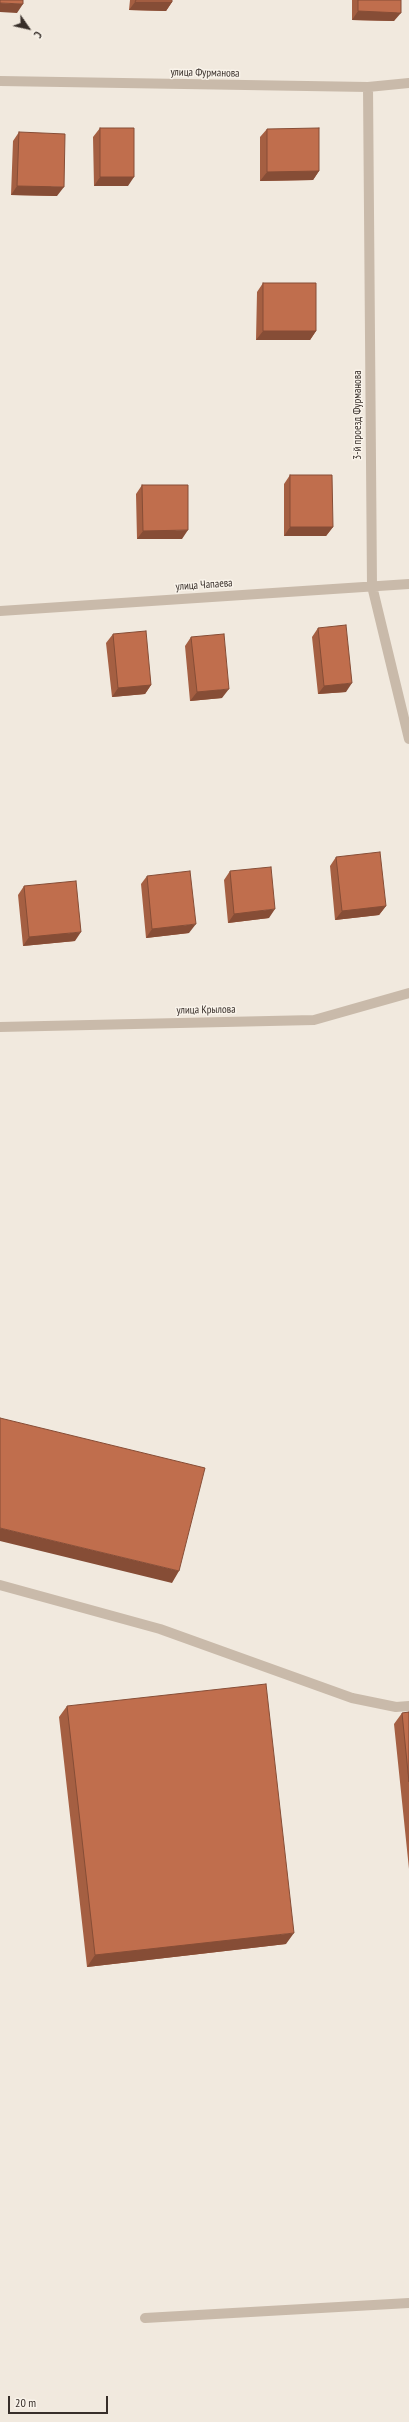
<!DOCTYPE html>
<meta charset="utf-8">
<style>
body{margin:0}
#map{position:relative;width:409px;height:2422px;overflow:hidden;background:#f1e9de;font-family:"PT Sans Narrow",sans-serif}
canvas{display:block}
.north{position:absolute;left:8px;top:8px;width:40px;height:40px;-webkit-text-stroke:3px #f9f3ea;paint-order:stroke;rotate:124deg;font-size:11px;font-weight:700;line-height:16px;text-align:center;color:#372e29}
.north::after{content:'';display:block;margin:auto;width:14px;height:18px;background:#372e29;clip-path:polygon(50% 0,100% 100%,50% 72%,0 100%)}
.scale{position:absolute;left:8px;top:2396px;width:100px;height:18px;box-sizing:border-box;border:2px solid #372e29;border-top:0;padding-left:5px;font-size:12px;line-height:14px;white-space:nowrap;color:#372e29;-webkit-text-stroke:3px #f9f3ea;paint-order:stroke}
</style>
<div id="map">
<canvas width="409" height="2422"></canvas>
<div class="north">С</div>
<div class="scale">20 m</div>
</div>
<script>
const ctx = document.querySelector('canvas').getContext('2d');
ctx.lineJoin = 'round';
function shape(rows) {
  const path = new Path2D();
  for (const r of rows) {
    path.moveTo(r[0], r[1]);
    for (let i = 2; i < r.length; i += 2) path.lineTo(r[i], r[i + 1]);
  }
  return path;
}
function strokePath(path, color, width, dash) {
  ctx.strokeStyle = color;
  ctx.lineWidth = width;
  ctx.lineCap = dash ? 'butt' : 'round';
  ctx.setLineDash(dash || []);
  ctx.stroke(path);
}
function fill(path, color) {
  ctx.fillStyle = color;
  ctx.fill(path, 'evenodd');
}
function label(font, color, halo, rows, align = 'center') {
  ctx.font = font + ' "PT Sans Narrow",sans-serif';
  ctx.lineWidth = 3;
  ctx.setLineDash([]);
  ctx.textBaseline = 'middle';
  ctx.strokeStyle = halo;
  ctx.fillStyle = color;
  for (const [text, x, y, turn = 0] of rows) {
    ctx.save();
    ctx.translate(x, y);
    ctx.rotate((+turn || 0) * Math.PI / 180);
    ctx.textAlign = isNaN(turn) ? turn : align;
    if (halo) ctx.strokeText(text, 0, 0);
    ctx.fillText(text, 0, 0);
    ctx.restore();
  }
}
strokePath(shape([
 [0,1585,160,1629,352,1698,396,1707,409,1706],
 [145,2318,409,2303]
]), '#c9baaa', 10);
strokePath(shape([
 [0,81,368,87,409,83],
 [368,87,372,586,409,739],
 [0,611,409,584],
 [0,1027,314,1020,409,993]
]), '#c9baaa', 10);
fill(shape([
 [130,0,172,0,172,2,166,11,129,10],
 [352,0,401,0,394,21,352,20],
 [100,128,128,186,94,186,93,137],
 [267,129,319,171,313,180,260,181,260,137],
 [19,132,57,196,11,195,13,141],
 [263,283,316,331,310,340,256,340,257,292],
 [290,475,333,527,326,536,284,536,284,484],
 [142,485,182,539,137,539,136,494],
 [318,628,346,692,318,694,312,637],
 [113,634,151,685,145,694,112,697,106,643],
 [191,637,222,698,190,701,185,646],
 [336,857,386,906,379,915,335,920,330,866],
 [230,871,269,918,228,923,224,880],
 [147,876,189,933,146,938,141,884],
 [24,886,75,941,23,946,18,895],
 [67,1706,286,1944,87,1967,59,1717],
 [409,1712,409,1869,394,1724,402,1713]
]), '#a55f42');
fill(shape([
 [135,2,172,2,166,11,129,10],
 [0,3,23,4,17,13,0,12],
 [358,11,401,13,394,21,352,20],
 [319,171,313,180,260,181,267,172],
 [100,177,134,177,128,186,94,186],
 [17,186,64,187,57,196,11,195],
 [263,331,316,331,310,340,256,340],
 [290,527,333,527,326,536,284,536],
 [188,530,182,539,137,539,143,531],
 [352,683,346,692,318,694,324,686],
 [151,685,145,694,112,697,118,688],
 [229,689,222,698,190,701,197,692],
 [386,906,379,915,335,920,342,911],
 [275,909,269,918,228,923,234,914],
 [196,924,189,933,146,938,152,929],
 [81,932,75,941,23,946,29,937],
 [0,1528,179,1571,172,1583,0,1541],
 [294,1933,286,1944,87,1967,95,1955]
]), '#864d36');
const building = shape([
 [0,0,23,0,23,4,0,3,0,0],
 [136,0,172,0,172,2,135,2,136,0],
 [358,0,401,0,401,13,358,11,358,0],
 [100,128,134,128,134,177,100,177,100,128],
 [319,128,319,171,267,172,267,129,319,128],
 [19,132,65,134,64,187,17,186,19,132],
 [263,283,316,283,316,331,263,331,263,283],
 [290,475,332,475,333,527,290,527,290,475],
 [142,485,188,485,188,530,143,531,142,485],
 [346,625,352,683,324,686,318,628,346,625],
 [146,631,151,685,118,688,113,634,146,631],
 [224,634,229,689,197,692,191,637,224,634],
 [380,852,386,906,342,911,336,857,380,852],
 [271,867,275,909,234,914,230,871,271,867],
 [190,871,196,924,152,929,147,876,190,871],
 [76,881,81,932,29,937,24,886,76,881],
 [0,1418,205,1468,179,1571,0,1528,0,1418],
 [266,1684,294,1933,95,1955,67,1706,266,1684],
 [409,1712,409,1782,402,1713,409,1712]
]);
fill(building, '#c06e4d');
strokePath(building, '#864d36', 1);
label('11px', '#372e29', '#f9f3ea', [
 ["улица Фурманова",205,73,1],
 ["3-й проезд Фурманова",358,415,-90],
 ["улица Чапаева",204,585,-4],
 ["улица Крылова",206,1010,-1]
]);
</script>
